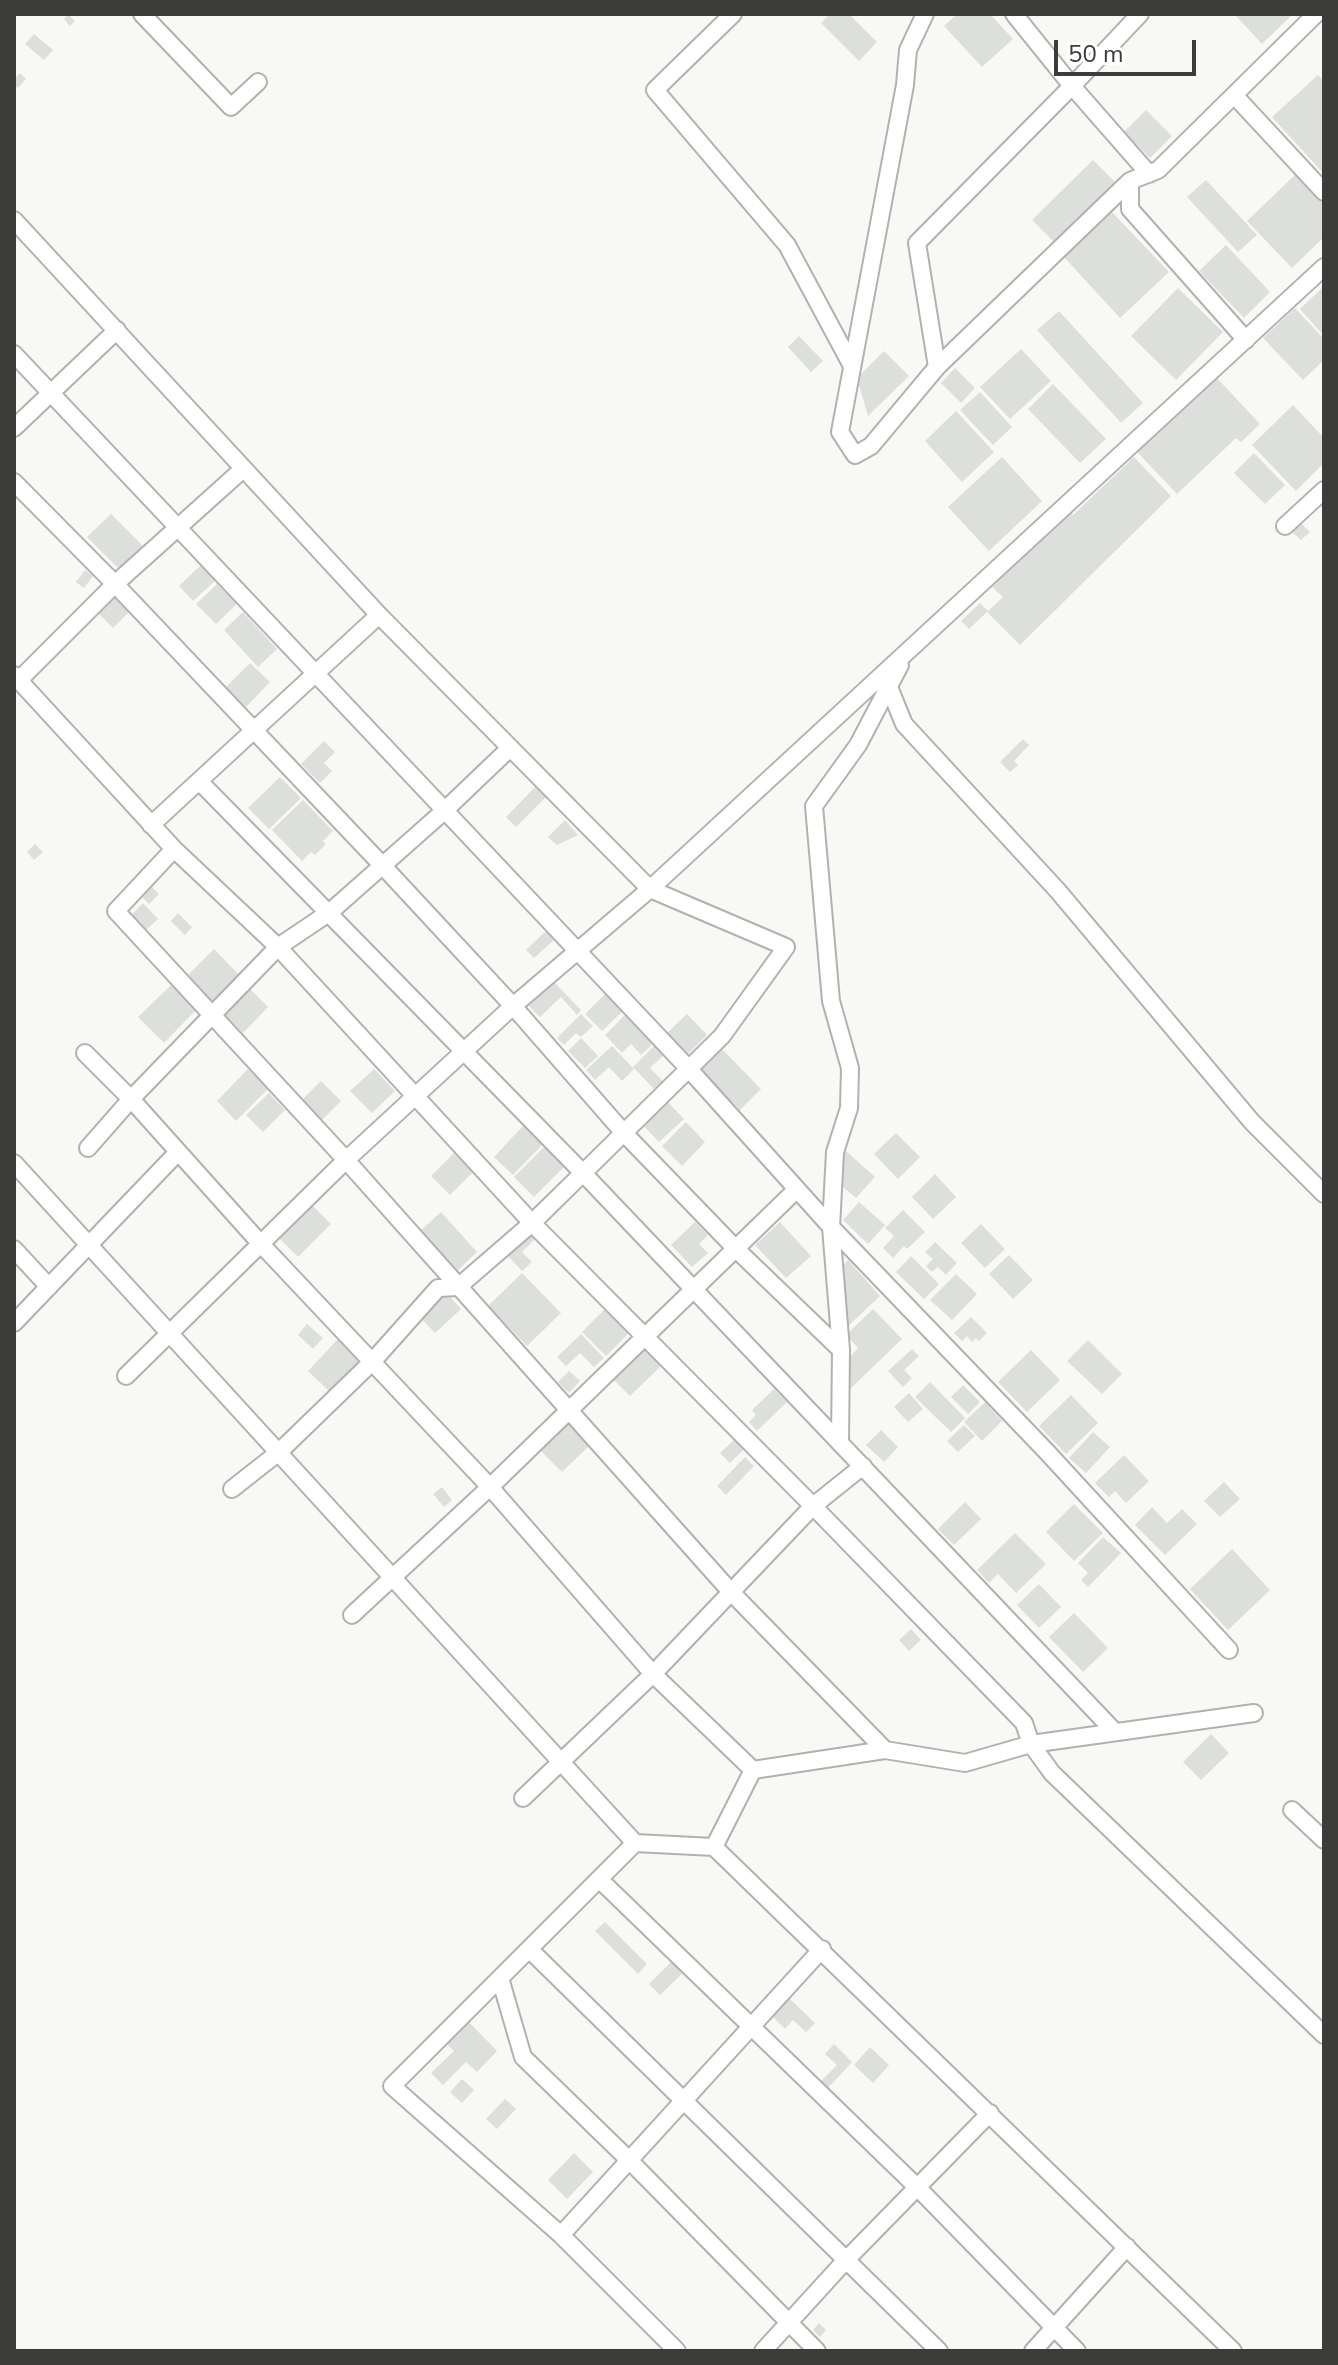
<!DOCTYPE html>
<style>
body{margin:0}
#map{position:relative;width:1338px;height:2365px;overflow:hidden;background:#f8f9f5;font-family:"Nunito Sans",sans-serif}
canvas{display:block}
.frame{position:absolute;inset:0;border:16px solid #3c3c3b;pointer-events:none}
.scale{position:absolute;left:1054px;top:40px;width:142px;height:36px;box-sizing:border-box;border:4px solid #3c3c3b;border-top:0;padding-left:10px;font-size:24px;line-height:28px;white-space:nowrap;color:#3c3c3b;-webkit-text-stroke:6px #fff;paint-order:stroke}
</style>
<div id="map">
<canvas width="1338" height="2365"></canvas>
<div class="frame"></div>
<div class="scale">50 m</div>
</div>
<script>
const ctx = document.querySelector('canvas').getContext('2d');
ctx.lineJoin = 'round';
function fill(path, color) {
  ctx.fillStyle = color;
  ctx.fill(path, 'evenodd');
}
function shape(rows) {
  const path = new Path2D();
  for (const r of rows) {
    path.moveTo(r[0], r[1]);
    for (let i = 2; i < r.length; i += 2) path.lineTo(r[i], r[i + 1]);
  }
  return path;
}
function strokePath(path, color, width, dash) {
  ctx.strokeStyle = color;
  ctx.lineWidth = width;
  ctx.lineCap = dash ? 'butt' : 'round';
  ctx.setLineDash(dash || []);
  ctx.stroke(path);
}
fill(shape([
 [68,14,75,21,70,26,64,19],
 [830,14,849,14,877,42,859,61,821,23],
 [957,14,990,14,1013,39,982,67,944,26],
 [1234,14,1293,14,1262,44],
 [34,34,53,50,44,60,25,44],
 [20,73,26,79,18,88,14,85,14,79],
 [1318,75,1324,82,1324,174,1272,117],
 [1146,110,1172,136,1150,158,1124,132],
 [1093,160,1116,183,1055,243,1032,220],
 [1298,172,1324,198,1324,237,1292,268,1247,221],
 [1206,180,1257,235,1238,252,1187,197],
 [1110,210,1169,272,1120,318,1062,255],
 [1226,245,1270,292,1244,318,1199,271],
 [1324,286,1324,336,1300,309],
 [1178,288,1223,332,1176,380,1131,336],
 [1295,308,1324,339,1324,360,1303,380,1263,338],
 [1059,311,1143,403,1121,423,1037,330],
 [799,336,823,361,811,372,788,347],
 [1021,349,1051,381,1010,419,980,387],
 [884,351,909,376,868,416,857,378],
 [955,368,975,388,961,403,941,383],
 [1216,377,1260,424,1241,442,1236,438,1177,494,1137,452],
 [1053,384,1106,439,1080,463,1028,409],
 [980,392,1012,427,993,445,960,410],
 [1293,405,1324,438,1324,463,1296,491,1252,445],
 [956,411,994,452,962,482,925,441],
 [1254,453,1285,485,1265,504,1234,473],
 [1002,457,1042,501,989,551,948,507],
 [1134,457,1171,496,1020,645,987,612,1003,597,992,587,1070,512,1073,515],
 [111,514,143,546,119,569,87,537],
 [1301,523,1310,532,1301,540,1292,532],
 [202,564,216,580,193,601,179,586],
 [85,570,93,576,84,588,76,582],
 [217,584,237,604,216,624,196,604],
 [113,596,129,612,113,628,97,612],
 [980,603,988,611,969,629,961,621],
 [243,612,277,649,258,667,224,630],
 [250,663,270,682,246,707,226,687],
 [1023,739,1029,745,1014,761,1018,765,1010,772,1000,762],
 [324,741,335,752,324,763,332,771,320,783,301,764],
 [280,777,301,798,269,829,248,808],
 [535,787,546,797,516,827,506,817],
 [303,800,333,831,323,841,326,844,315,855,311,852,302,861,272,830],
 [565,820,578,835,557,845,548,837],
 [35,844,43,852,34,860,27,852],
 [152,887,159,894,149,904,142,897],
 [143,903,158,919,146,930,131,915],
 [178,913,192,927,185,935,171,921],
 [547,930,555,939,534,958,526,950],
 [214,949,240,976,212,1003,187,976],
 [552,980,581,1010,577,1015,561,997,540,1017,527,1004],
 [171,985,196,1010,164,1043,138,1017],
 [248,987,268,1007,243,1033,223,1013],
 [606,993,623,1011,602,1031,585,1014],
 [627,1013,655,1042,641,1055,631,1044,622,1053,605,1035],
 [581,1014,593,1026,581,1037,576,1033,564,1045,557,1038],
 [687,1014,707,1035,687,1055,666,1034],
 [581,1038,598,1056,585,1068,568,1051],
 [655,1045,664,1055,650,1068,663,1081,654,1089,633,1067],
 [612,1046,634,1069,622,1081,609,1067,595,1080,586,1070],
 [722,1049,761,1089,740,1110,700,1070],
 [248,1069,268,1089,236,1121,217,1101],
 [374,1069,395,1091,372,1113,350,1091],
 [321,1081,341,1101,321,1121,301,1101],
 [269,1093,285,1110,263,1132,246,1115],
 [666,1100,684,1119,659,1142,641,1123],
 [686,1122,705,1142,682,1166,662,1146],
 [523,1126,543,1144,513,1175,494,1157],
 [896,1133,920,1157,898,1179,874,1154],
 [546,1145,566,1165,534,1197,514,1177],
 [845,1150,875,1177,856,1198,843,1187,838,1158],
 [454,1153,473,1172,450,1195,431,1176],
 [935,1174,956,1197,933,1219,912,1197],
 [859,1202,885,1225,868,1244,843,1220],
 [311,1204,331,1224,298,1257,278,1237],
 [903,1210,925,1232,907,1249,904,1246,893,1258,883,1248,894,1236,885,1228],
 [441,1212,477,1252,457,1271,420,1231],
 [695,1222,708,1235,699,1244,708,1253,692,1267,671,1245],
 [780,1222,811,1256,786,1278,755,1245],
 [981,1224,1005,1249,985,1268,961,1243],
 [531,1230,537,1237,522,1252,532,1262,522,1271,506,1254],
 [935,1242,957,1263,946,1275,938,1267,932,1272,926,1266,933,1259,925,1252],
 [1009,1255,1033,1280,1013,1299,989,1274],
 [911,1256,939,1284,924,1299,896,1272],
 [848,1260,880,1296,846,1328,840,1268],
 [522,1273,561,1313,527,1346,488,1306],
 [956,1274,977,1294,952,1320,930,1300],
 [446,1292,461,1309,435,1333,419,1316],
 [606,1308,630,1332,606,1356,582,1332],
 [873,1309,902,1339,850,1389,850,1357,858,1348,846,1335],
 [971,1317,987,1333,979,1341,976,1338,972,1342,967,1336,962,1341,954,1333],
 [307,1324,323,1338,313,1349,298,1335],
 [581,1334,604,1358,594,1367,580,1353,566,1366,557,1357],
 [338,1339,360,1360,330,1392,308,1371],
 [1088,1340,1122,1374,1102,1394,1067,1361],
 [642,1346,661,1366,630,1396,611,1377],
 [912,1349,919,1356,904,1370,912,1378,903,1387,888,1371],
 [1031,1350,1060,1380,1027,1412,998,1382],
 [569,1371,580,1381,569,1393,558,1382],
 [930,1382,965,1418,951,1432,915,1397],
 [963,1385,980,1402,968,1414,951,1397],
 [774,1389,787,1402,757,1431,749,1422,756,1415,752,1410],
 [909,1393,923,1409,908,1422,894,1407],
 [1071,1395,1098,1423,1066,1454,1039,1426],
 [985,1402,1002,1421,982,1441,964,1422],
 [569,1423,590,1445,562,1472,540,1450],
 [964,1425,975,1436,958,1452,947,1441],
 [881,1430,898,1447,884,1462,866,1445],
 [1093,1432,1110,1447,1086,1473,1069,1458],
 [734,1440,744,1449,730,1463,720,1453],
 [1124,1455,1149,1481,1126,1503,1115,1491,1109,1497,1095,1483],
 [745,1457,754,1466,726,1495,717,1486],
 [1224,1482,1240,1499,1220,1517,1204,1501],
 [442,1487,452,1500,444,1507,433,1494],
 [965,1502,981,1519,954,1545,938,1529],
 [1074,1504,1103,1533,1074,1561,1046,1532],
 [1152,1507,1167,1523,1182,1509,1197,1524,1165,1555,1135,1525],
 [1015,1533,1046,1564,1016,1593,998,1574,989,1583,977,1570],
 [1103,1537,1121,1553,1088,1587,1081,1580,1088,1573,1078,1563],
 [1232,1549,1270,1590,1228,1630,1190,1589],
 [1039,1584,1061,1607,1039,1628,1017,1605],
 [1074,1613,1108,1648,1083,1672,1049,1637],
 [911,1629,921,1640,909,1651,899,1640],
 [1211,1734,1229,1753,1201,1780,1183,1762],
 [605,1922,647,1964,638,1974,595,1931],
 [673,1960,685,1971,660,1995,649,1984],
 [789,1998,815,2023,806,2032,793,2020,785,2029,772,2016],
 [466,2019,497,2051,477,2072,466,2062,443,2085,431,2073,454,2051,444,2041],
 [834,2044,852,2062,828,2088,821,2081,837,2065,825,2054],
 [870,2047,889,2065,873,2083,854,2065],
 [462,2079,474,2090,462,2103,450,2092],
 [505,2099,516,2109,497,2129,486,2119],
 [574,2153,593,2172,567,2199,548,2180],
 [819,2323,826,2330,820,2337,813,2330]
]), '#dddfdc');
const minor = shape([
 [142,14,231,107,258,82],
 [733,14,655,90,787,245,852,366],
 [925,14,908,50,905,85,840,432,855,455,871,446,937,367,1130,181,1158,170,1316,14],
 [1014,14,1072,86,1149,174],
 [1234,95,1324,192],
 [1130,181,1130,209,1246,340],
 [14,220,379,615,650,889,786,947,722,1036,583,1173,532,1223,458,1287,438,1288,372,1362,279,1452,232,1489],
 [14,354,688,1068,831,1227,1047,1452,1229,1650],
 [937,367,917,243,1072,86,1140,14],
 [14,428,117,330],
 [14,482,115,584,382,865,513,1006,623,1132,737,1250,841,1350],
 [1285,526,1324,490],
 [14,675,174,849,278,947,532,1223,813,1506,1024,1723,1031,1744,1052,1773,1324,2035],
 [19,680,115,584,243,469],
 [889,687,904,724,1058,891,1252,1122,1324,1194],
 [200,782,583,1173,1115,1732],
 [151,825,379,615],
 [174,849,116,911,346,1160,731,1592,885,1750],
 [85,1053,131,1099,260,1243,490,1487,653,1674,753,1770],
 [88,1148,131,1099,278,947,330,912,443,812,510,748],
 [14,1163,635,1843,714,1847,1233,2351],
 [14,1249,49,1287],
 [14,1323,178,1152],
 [126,1376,346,1160,513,1006,650,889,1324,267],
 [840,1441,841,1350,831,1227,835,1152,849,1108,850,1068,831,1001,814,806,858,745,900,665],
 [352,1615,490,1487,796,1190],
 [523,1798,653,1674,813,1506,863,1466],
 [1292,1810,1324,1840],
 [635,1843,392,2086,561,2235,677,2351],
 [714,1847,753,1770,885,1750,965,1763,1031,1744,1254,1713],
 [599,1879,918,2188,1077,2351],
 [529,1949,939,2351],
 [500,1978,523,2057,629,2160,817,2351],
 [561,2235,822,1949],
 [763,2351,845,2261,990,2113],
 [1033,2351,1127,2247]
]);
strokePath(minor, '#b1b2af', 20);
strokePath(minor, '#fff', 16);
</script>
